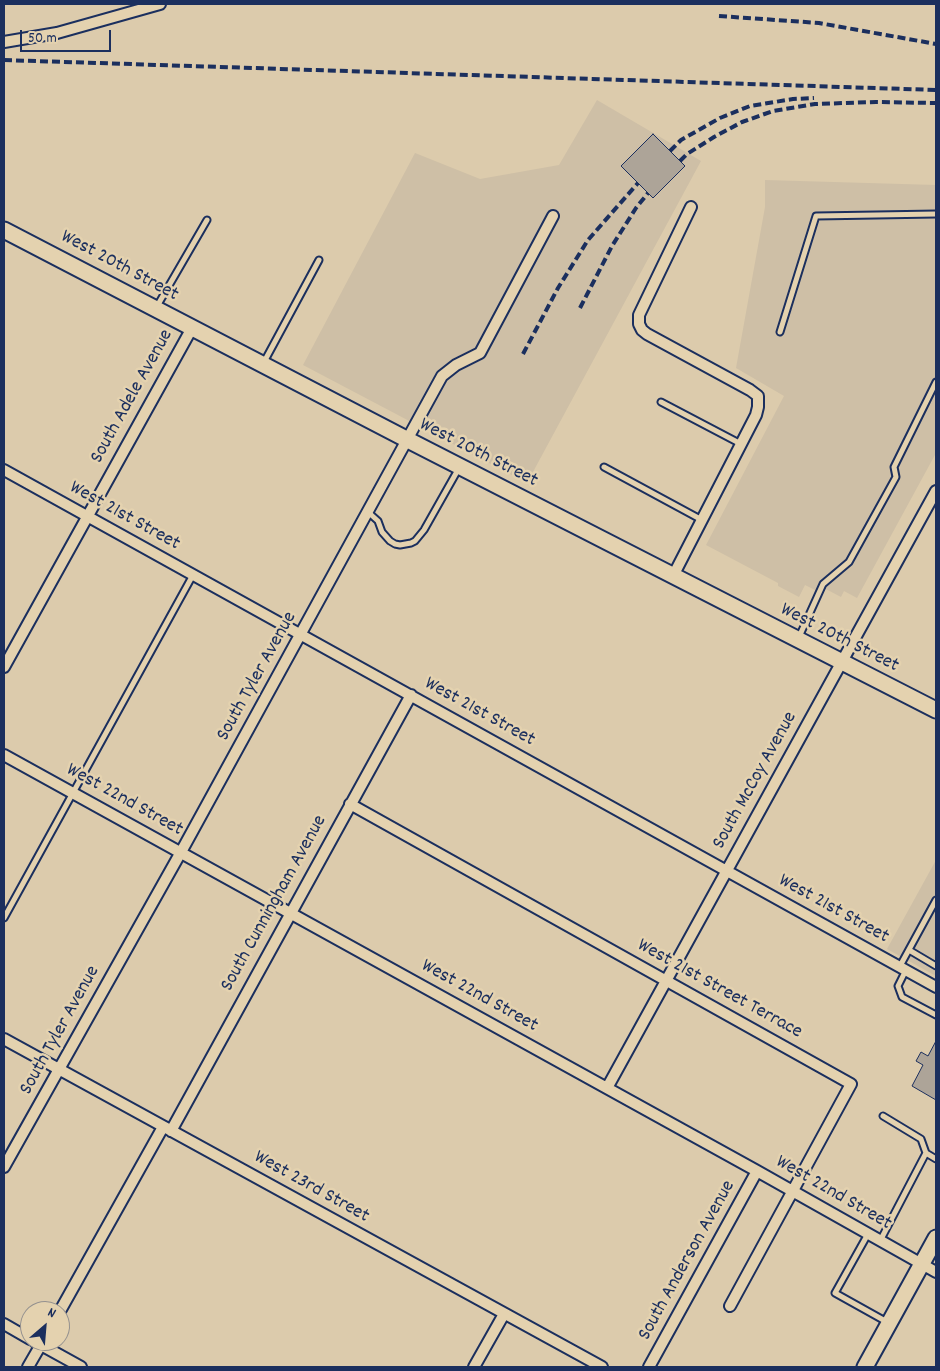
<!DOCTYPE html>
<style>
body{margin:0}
#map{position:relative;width:940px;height:1371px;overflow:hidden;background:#dccbac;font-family:Dekko,sans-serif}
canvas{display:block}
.frame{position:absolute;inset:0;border:5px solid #1b2f5e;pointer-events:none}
.north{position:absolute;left:20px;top:1301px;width:50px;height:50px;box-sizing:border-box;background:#e4d2af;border:1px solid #94918f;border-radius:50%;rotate:27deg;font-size:14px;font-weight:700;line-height:20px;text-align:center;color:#1b2f5e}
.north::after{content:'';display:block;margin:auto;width:18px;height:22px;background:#1b2f5e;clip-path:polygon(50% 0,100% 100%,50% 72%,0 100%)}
.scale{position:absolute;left:20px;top:30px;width:91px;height:22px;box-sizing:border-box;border:2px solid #1b2f5e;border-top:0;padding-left:6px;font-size:15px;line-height:18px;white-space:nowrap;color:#1b2f5e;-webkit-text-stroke:4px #e4d2af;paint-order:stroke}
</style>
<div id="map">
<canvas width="940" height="1371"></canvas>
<div class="frame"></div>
<div class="north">N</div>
<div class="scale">50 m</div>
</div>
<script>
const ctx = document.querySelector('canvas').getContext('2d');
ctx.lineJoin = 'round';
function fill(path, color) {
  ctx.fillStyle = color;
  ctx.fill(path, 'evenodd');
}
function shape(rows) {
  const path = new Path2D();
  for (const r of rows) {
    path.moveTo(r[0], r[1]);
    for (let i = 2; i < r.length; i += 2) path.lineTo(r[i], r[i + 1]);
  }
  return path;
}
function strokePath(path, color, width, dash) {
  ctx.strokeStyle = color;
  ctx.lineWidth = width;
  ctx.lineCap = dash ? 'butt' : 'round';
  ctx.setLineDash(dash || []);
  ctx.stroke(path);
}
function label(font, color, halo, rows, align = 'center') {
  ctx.font = font + ' Dekko,sans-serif';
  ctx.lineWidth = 5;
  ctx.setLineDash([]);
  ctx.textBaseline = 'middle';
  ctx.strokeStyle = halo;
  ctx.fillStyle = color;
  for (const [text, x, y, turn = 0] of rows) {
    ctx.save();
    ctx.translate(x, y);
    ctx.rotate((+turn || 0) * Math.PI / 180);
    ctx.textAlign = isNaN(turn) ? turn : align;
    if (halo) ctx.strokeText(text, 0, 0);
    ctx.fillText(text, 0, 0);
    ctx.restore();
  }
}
fill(shape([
 [597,100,701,161,527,483,303,365,415,153,480,179,559,165],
 [765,180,936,185,936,453,857,598,844,591,841,597,820,586,817,591,805,585,799,597,778,586,778,583,706,545,784,396,736,368,765,207],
 [936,860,936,976,887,949]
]), '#cebfa6');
const building = shape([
 [653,134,685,166,653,198,621,166,653,134],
 [936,1041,936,1100,912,1086,923,1065,916,1061,921,1052,928,1056,936,1041]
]);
fill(building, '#ada498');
strokePath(building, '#1b2f5e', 1);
const service = shape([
 [156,308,207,220],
 [780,332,816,216,936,214],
 [264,362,319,260],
 [661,402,741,444],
 [604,467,702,520],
 [368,512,378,521,382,532,390,541,395,544,400,545,411,543,415,541,424,530,459,468],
 [799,637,823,584,849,562,896,477,894,467,936,382],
 [4,918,193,575],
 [909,950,936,966],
 [900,966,936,900],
 [906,970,898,986,902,997,936,1015],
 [883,1116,921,1139,926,1153],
 [868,1234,835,1293,887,1322],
 [880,1241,926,1153,936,1159]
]);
const minor = shape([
 [4,42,57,33,160,4],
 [4,470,936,987],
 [673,576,756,415,758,407,758,396,750,390,647,334,642,330,639,324,639,315,691,207],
 [4,667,192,328],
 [4,755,757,1171,936,1272],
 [350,804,851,1084,730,1306],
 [4,1039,602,1367],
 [607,1088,936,491],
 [171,1131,411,695],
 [4,1167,181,852,442,376,456,365,480,353,553,216],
 [60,1311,163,1127],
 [4,1324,30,1339],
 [34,1341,81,1367],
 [28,1367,43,1341],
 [474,1367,504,1314],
 [649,1367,757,1171]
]);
const secondary = shape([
 [4,230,408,440,936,710],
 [865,1367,936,1238]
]);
strokePath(service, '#1b2f5e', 9);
strokePath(minor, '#1b2f5e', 14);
strokePath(secondary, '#1b2f5e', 19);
strokePath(service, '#e4d2af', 5);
strokePath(minor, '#e4d2af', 10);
strokePath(secondary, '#e4d2af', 15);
strokePath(shape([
 [719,16,819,23,936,44],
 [4,60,936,90],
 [670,151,681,140,720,118,750,106,793,99,814,98],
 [680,161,687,154,714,137,742,122,773,111,815,104,876,102,936,103],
 [580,308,612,246,636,208,648,193],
 [523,354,558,288,588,240,638,183]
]), '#1b2f5e', 4, [8, 4]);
label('20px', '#1b2f5e', '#e4d2af', [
 ["West 20th Street",119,267,28],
 ["South Adele Avenue",133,397,-61],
 ["West 20th Street",478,454,27],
 ["West 21st Street",124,517,29],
 ["West 20th Street",839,639,27],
 ["South Tyler Avenue",258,677,-61],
 ["West 21st Street",479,713,29],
 ["South McCoy Avenue",756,781,-61],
 ["West 22nd Street",124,801,29],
 ["South Cunningham Avenue",275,904,-61],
 ["West 21st Street",833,910,29],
 ["West 21st Street Terrace",719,990,29],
 ["West 22nd Street",479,997,29],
 ["South Tyler Avenue",61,1031,-61],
 ["West 23rd Street",311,1188,29],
 ["West 22nd Street",833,1194,30],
 ["South Anderson Avenue",688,1261,-61]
]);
</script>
